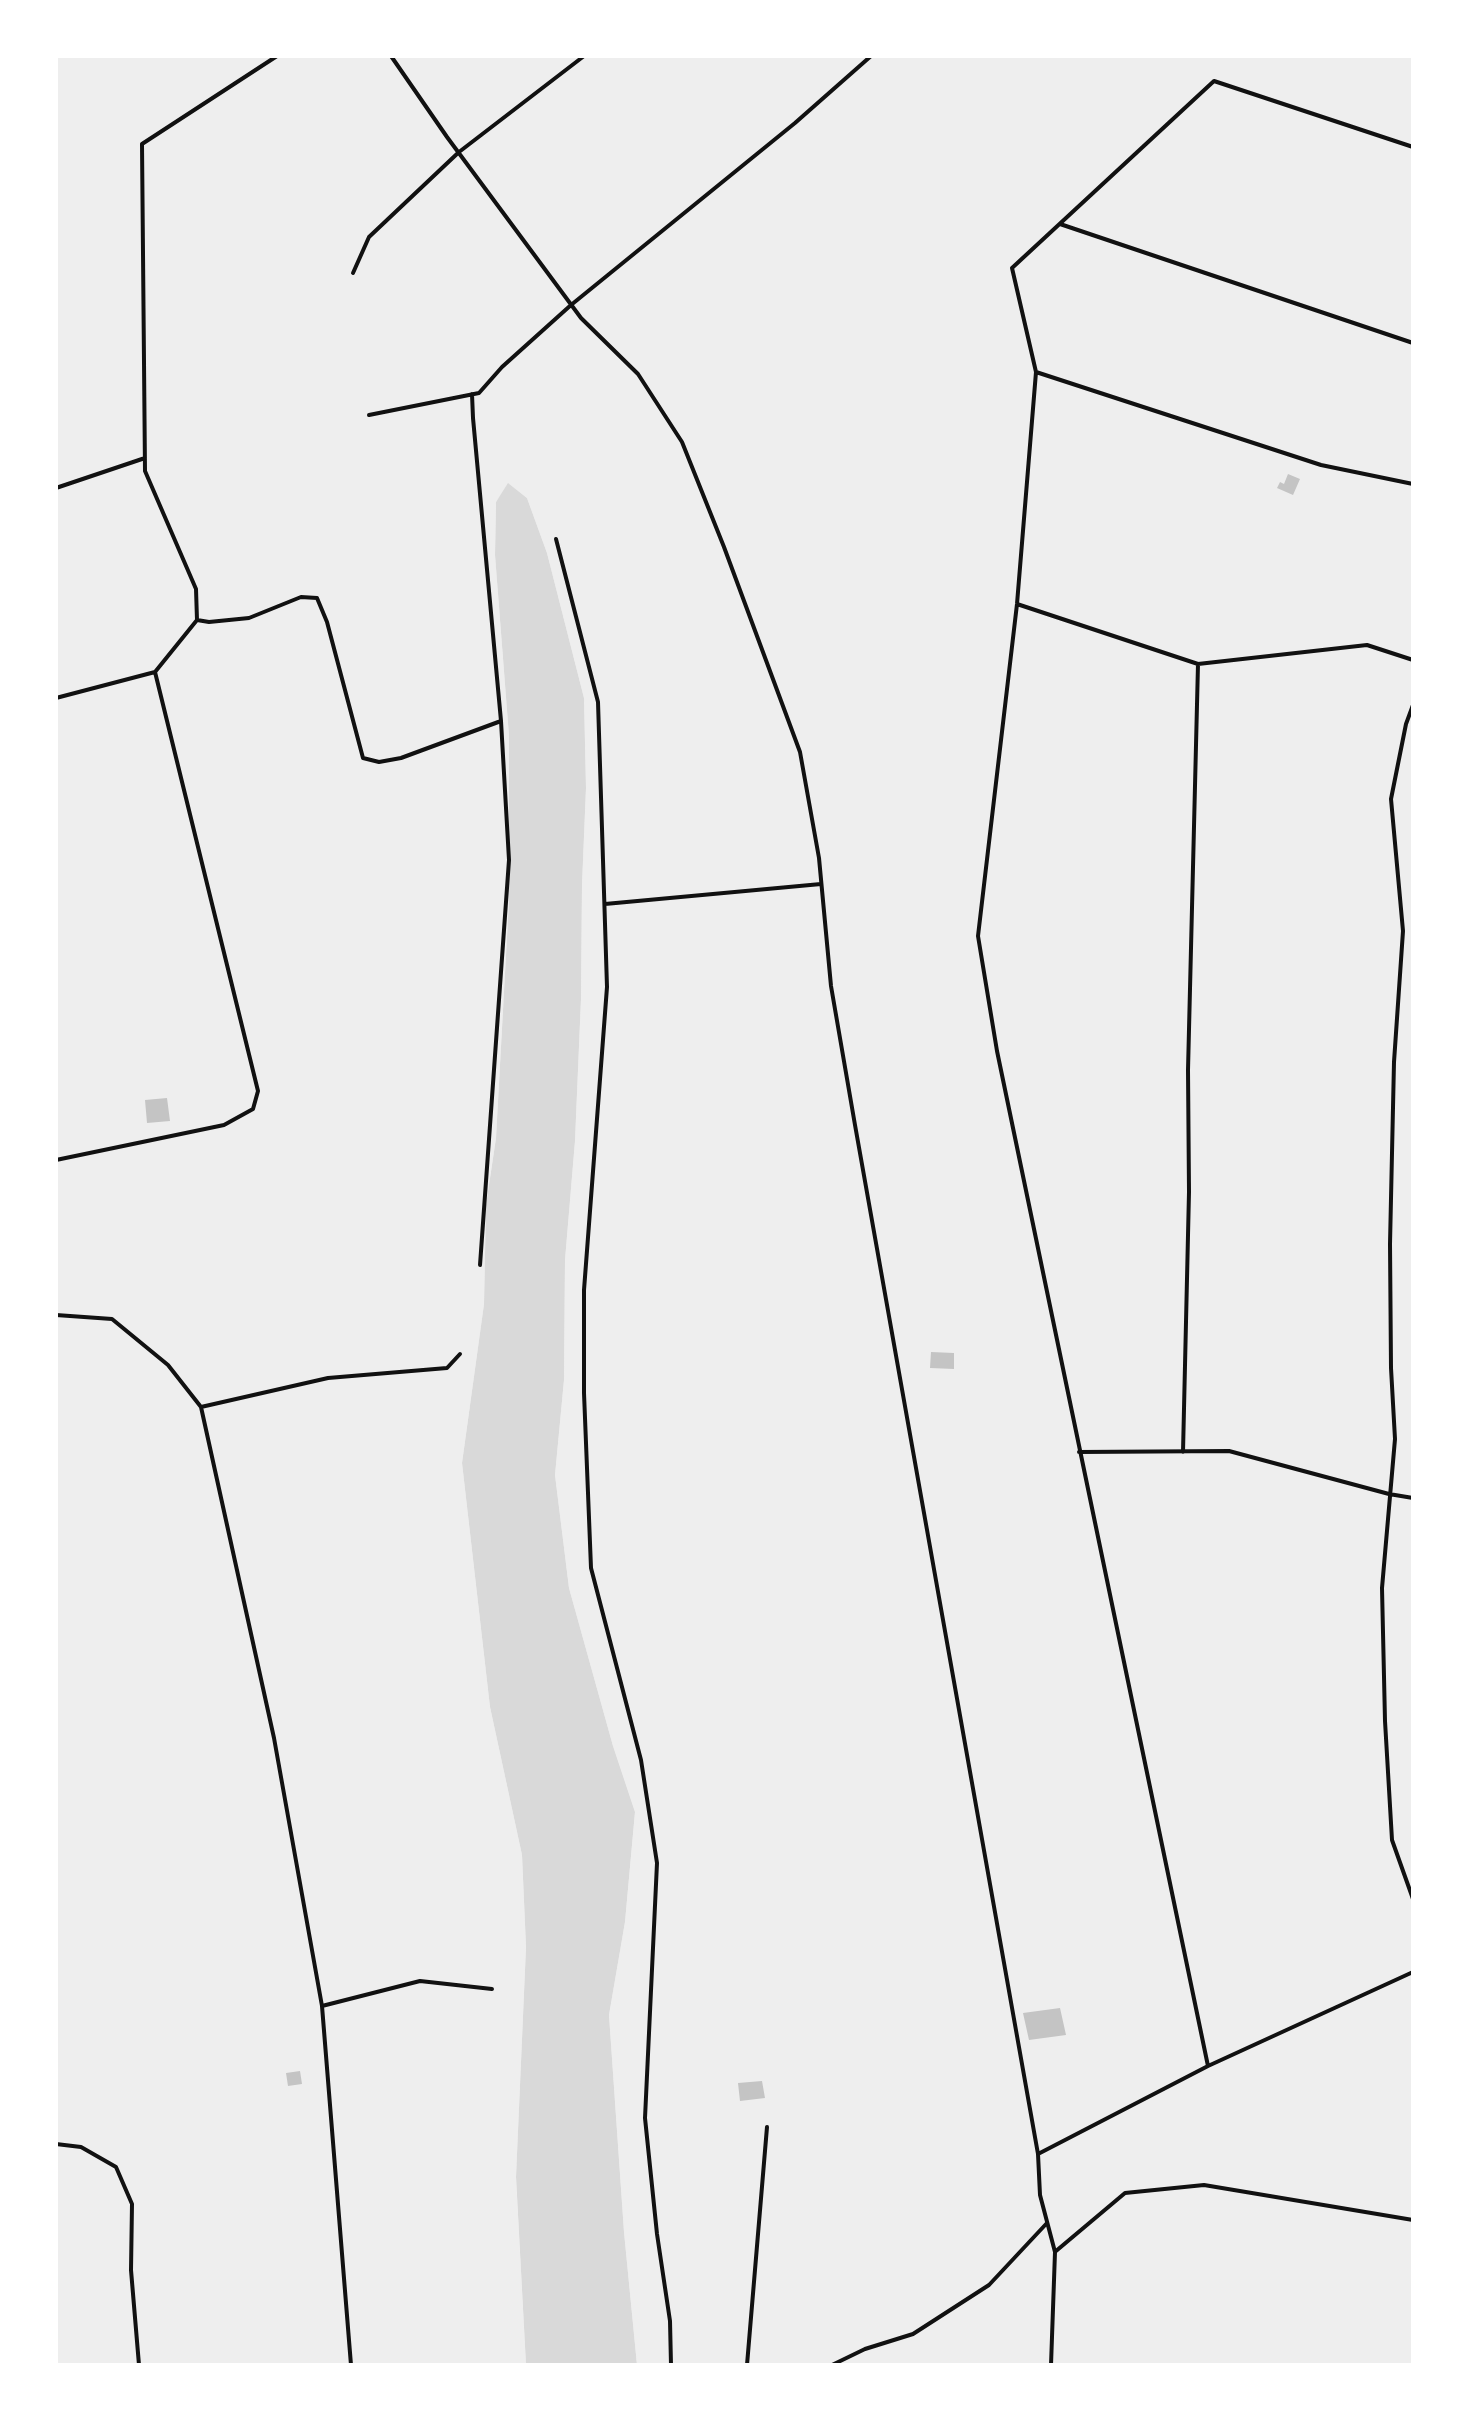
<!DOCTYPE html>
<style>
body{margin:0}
#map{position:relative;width:1469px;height:2421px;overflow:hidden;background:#fff;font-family:"IBM Plex Sans",sans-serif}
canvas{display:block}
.frame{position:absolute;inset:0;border:58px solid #fff;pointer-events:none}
</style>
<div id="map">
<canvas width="1469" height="2421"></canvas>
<div class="frame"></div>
</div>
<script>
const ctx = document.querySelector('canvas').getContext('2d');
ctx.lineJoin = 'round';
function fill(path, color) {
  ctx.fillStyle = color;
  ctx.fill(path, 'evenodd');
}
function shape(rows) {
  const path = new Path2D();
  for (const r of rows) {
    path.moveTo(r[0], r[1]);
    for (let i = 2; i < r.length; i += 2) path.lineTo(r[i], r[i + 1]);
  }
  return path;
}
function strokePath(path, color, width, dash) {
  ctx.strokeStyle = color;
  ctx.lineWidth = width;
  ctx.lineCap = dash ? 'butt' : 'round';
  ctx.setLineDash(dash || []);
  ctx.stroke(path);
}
fill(shape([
 [56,56,1413,56,1413,2365,637,2365,624,2232,609,2015,625,1922,635,1812,613,1746,569,1588,555,1475,564,1380,565,1260,575,1141,581,999,582,885,586,788,584,698,547,553,527,498,509,484,496,502,495,555,509,736,509,900,496,1138,486,1205,484,1304,462,1463,490,1707,522,1855,526,1947,516,2178,526,2365,56,2365]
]), '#eee');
fill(shape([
 [508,483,527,498,547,553,584,698,586,788,582,885,581,999,575,1141,565,1260,564,1380,555,1475,569,1588,613,1746,635,1812,625,1922,609,2015,624,2232,637,2365,526,2365,516,2177,526,1947,522,1855,490,1707,462,1463,484,1304,486,1205,496,1138,509,900,509,736,495,555,496,502]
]), '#d9d9d9');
fill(shape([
 [1288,474,1300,479,1293,495,1277,488,1280,482,1284,484],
 [167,1098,170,1121,147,1123,145,1100],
 [931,1352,954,1353,954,1369,930,1368],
 [1060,2008,1066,2035,1029,2040,1023,2013],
 [300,2071,302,2084,288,2086,286,2073],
 [762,2081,765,2098,740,2101,738,2083]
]), '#c4c4c4');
strokePath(shape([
 [391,56,447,137,581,318,638,374,682,442,724,547,800,752,819,858,831,986,855,1125,1038,2154,1040,2195,1055,2252,1051,2365],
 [1413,147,1214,81,1012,268,1036,372,1321,465,1413,484],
 [1060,224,1413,343],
 [353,273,369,237,459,152,584,56],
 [1036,372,1017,604,978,936,997,1051,1208,2066],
 [472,394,473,418,501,721,509,860,480,1265],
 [369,415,479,393,502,367,571,305,795,123,871,56],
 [56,488,145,458],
 [556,539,598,702,607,987,584,1290,584,1393,591,1568,641,1760,657,1863,645,2118,657,2234,670,2321,671,2365],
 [1017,604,1198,664,1367,645,1413,660],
 [197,620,209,622,249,618,301,597,317,598,327,622,363,758,379,762,401,758,501,721],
 [56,698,155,672],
 [1413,705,1406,724,1391,799,1403,931,1394,1062,1390,1244,1391,1368,1395,1439,1382,1588,1385,1721,1392,1840,1413,1899],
 [605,904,821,884],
 [56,1160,224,1125,253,1109,258,1091,155,672,197,620,196,589,145,471,142,144,277,56],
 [56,1315,112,1319,168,1365,201,1407,274,1738,322,2006,351,2365],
 [201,1407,328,1378,447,1368,460,1354],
 [1079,1452,1229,1451,1389,1494,1413,1498],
 [1183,1452,1189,1192,1188,1070,1198,664],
 [322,2006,420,1981,492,1989],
 [56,2144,81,2147,116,2167,132,2204,131,2270,139,2365],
 [1038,2154,1208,2066,1413,1972],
 [1056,2251,1125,2193,1204,2185,1413,2220],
 [747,2365,767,2127],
 [832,2365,865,2349,913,2334,989,2285,1047,2223]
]), '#111', 4);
</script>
